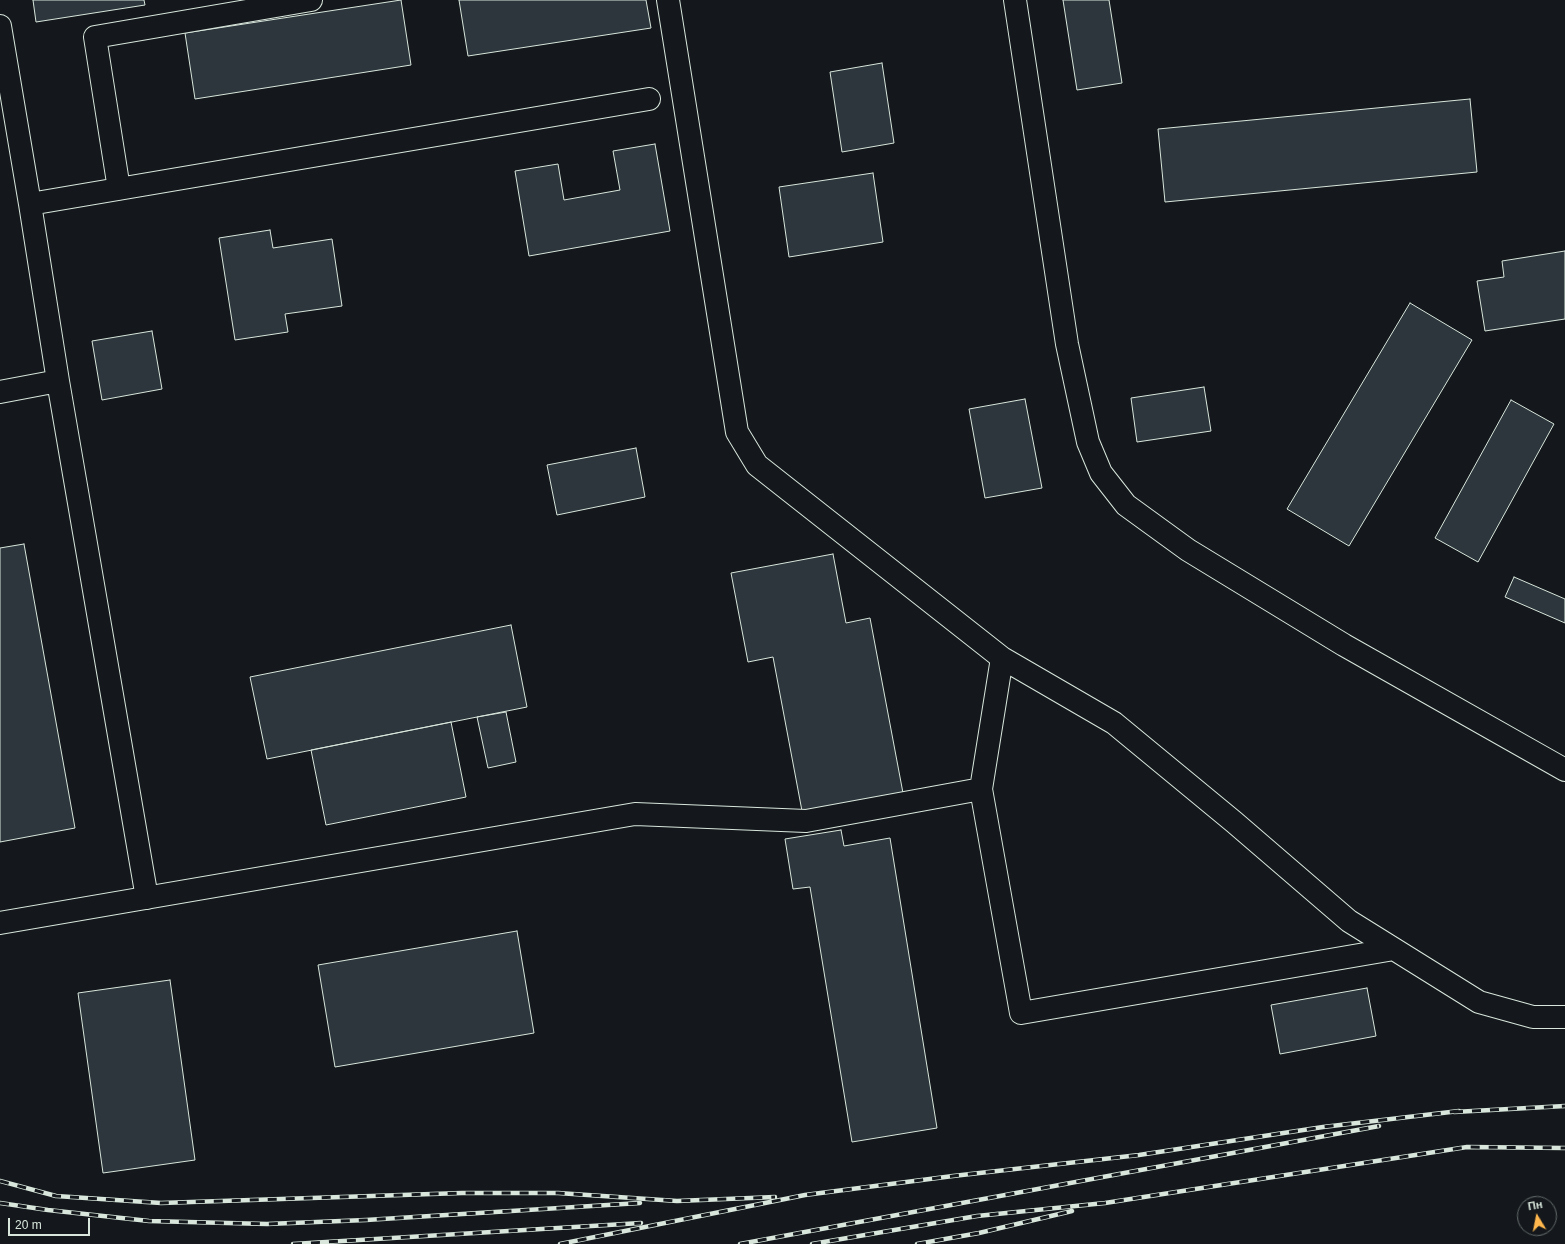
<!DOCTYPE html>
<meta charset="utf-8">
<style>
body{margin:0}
#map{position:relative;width:1565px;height:1244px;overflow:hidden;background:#14181c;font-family:Helvetica,sans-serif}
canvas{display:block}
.north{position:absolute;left:1517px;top:1196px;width:40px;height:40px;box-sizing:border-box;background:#14181c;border:1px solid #626a69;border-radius:50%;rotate:350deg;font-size:11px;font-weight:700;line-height:16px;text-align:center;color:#d8e6dc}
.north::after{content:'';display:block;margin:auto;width:14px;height:18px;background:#ffb74d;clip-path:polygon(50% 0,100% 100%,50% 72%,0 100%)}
.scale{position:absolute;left:8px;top:1218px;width:82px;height:18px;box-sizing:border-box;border:2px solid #d8e6dc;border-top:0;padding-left:5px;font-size:12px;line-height:14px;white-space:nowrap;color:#d8e6dc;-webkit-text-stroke:3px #14181c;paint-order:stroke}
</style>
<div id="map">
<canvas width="1565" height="1244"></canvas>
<div class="north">Пн</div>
<div class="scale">20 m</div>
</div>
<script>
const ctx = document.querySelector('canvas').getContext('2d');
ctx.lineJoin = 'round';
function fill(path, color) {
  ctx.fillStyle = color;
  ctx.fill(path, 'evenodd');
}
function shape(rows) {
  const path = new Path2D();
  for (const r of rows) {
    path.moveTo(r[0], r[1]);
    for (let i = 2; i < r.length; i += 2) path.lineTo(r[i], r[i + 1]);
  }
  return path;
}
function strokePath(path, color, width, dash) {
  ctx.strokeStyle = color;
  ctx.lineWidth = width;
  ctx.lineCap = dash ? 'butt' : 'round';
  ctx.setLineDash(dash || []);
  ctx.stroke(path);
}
const building = shape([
 [33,0,144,0,145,5,36,22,33,0],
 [401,0,411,65,195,99,185,33,401,0],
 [459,0,646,0,651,28,468,56,459,0],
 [1063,0,1109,0,1122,83,1077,90,1063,0],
 [882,63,894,143,842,152,830,72,882,63],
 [1470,99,1477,172,1165,202,1158,129,1470,99],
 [655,144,670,231,529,256,515,171,558,164,564,200,620,190,613,151,655,144],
 [873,173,883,242,789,257,779,187,873,173],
 [270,230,273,248,332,239,342,306,285,314,288,332,235,340,219,238,270,230],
 [1565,251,1565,319,1485,331,1477,281,1504,277,1502,261,1565,251],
 [1410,303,1472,340,1349,546,1287,509,1410,303],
 [152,331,162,389,102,400,92,341,152,331],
 [1204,387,1211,431,1137,442,1131,398,1204,387],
 [1025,399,1042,488,985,498,969,409,1025,399],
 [1511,400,1554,424,1478,562,1435,538,1511,400],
 [636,448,645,497,557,515,547,465,636,448],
 [24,544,75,828,0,842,0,548,24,544],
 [833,554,846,623,870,618,903,793,802,811,773,657,748,662,731,573,833,554],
 [1514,577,1565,599,1565,623,1505,597,1514,577],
 [511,625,527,707,267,759,250,677,511,625],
 [506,712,516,762,488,768,477,717,506,712],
 [451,722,466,797,326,825,311,750,451,722],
 [841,830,844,846,890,838,937,1128,852,1142,810,887,793,889,785,839,841,830],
 [517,931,534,1033,335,1067,318,965,517,931],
 [170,980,195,1160,103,1173,78,993,170,980],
 [1367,988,1376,1036,1280,1054,1271,1005,1367,988]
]);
fill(building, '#2c363c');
strokePath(building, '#d8e6dc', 1);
const minor = shape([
 [668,0,737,432,757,465,1002,658,1114,723,1234,822,1349,921,1479,1002,1533,1017,1565,1017],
 [1015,0,1067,344,1088,442,1101,473,1126,505,1188,550,1344,645,1565,770],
 [0,26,30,204,58,381,147,898],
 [119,189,95,37,311,0],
 [30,204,649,99],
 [0,392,58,381],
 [1002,658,981,789,1021,1013,1394,949],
 [0,923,635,814,806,821,981,789]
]);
strokePath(minor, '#d8e6dc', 24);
strokePath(minor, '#14181c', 22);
const rail = shape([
 [1454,1112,1565,1106],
 [0,1181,56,1196,161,1203,462,1193,558,1193,677,1201,775,1197],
 [0,1203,48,1210,149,1221,267,1224,366,1220,640,1203],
 [293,1244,641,1223],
 [560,1244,805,1195,953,1176,1139,1155,1323,1127,1459,1111],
 [740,1244,1379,1126],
 [812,1244,977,1216,1105,1203,1467,1147,1565,1148],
 [917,1244,979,1233,1072,1211]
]);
strokePath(rail, '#d8e6dc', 4.5);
strokePath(rail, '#14181c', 3, [9]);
</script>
